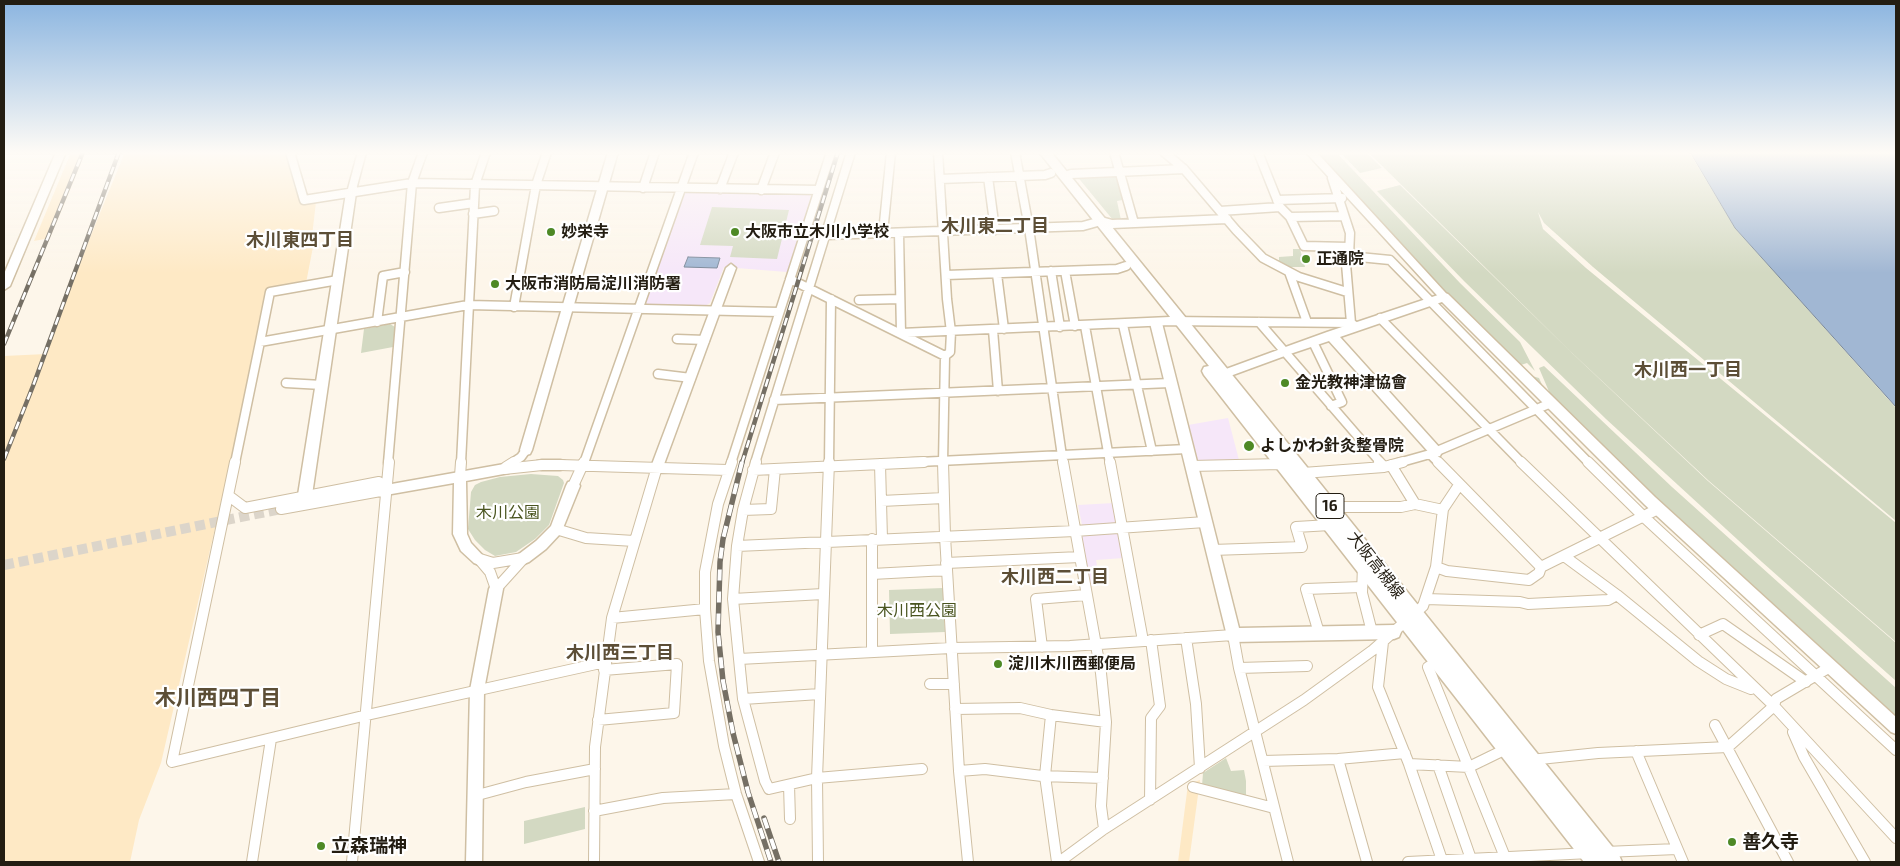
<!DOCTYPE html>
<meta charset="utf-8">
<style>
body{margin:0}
#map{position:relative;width:1900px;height:866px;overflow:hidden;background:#fdf6ea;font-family:"Exo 2",sans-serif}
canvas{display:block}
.frame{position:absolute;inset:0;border:5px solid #231d12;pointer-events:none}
</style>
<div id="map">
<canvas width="1900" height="866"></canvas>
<div class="frame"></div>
</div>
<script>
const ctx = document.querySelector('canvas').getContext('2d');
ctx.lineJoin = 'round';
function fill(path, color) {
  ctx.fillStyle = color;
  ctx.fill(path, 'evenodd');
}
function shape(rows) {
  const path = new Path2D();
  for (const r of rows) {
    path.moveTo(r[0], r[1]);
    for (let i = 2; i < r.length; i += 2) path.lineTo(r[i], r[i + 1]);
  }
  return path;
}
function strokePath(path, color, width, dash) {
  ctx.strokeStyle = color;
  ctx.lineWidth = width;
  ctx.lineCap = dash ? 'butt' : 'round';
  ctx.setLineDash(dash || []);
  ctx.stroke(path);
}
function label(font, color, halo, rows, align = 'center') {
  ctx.font = font + ' "Exo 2","Noto Sans JP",sans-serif';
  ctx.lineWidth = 4.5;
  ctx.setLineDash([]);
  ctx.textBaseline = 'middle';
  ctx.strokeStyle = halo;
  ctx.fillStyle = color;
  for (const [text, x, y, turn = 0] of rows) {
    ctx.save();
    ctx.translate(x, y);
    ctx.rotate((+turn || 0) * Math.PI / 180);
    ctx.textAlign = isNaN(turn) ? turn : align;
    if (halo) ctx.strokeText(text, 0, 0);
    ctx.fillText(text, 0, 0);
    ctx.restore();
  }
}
fill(shape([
 [71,152,86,152,50,238,34,241],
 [125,152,286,152,294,186,301,204,316,202,311,245,313,247,306,283,270,289,161,763,139,820,130,862,4,862,4,356,46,354,89,240],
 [1200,780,1189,862,1178,862,1188,784]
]), '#fee9c5');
fill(shape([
 [686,191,808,193,811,196,787,272,724,267,710,303,705,306,648,305,645,301],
 [1228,418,1239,460,1197,461,1188,425],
 [1114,503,1118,523,1082,525,1078,505],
 [1118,532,1124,558,1096,560,1100,585,1090,586,1081,537,1084,535]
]), '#f6e7f9');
fill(shape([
 [1315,152,1336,152,1460,283,1520,342,1535,371,1527,363,1521,365,1532,376,1539,378,1544,389,1543,390,1447,293],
 [1340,152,1366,152,1382,168,1360,173],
 [1368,152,1689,152,1735,228,1896,408,1896,521,1593,267,1544,223,1538,212,1543,229,1586,268,1896,523,1896,642,1709,481,1570,351],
 [1116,173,1123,200,1117,201,1121,220,1113,220,1076,175],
 [1400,185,1573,354,1708,481,1896,643,1896,681,1762,562,1606,419,1464,281,1377,191],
 [712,207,789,210,777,259,730,257,733,246,700,245],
 [1293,249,1300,249,1305,267,1292,267,1290,269,1274,260,1279,260,1279,257,1293,256],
 [390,324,395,327,393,347,361,353,364,329],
 [1544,366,1672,487,1896,688,1896,719,1822,654,1657,501,1553,401,1539,368],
 [531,474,558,476,563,480,564,483,549,525,535,539,516,552,495,556,485,550,475,540,468,529,471,492,475,485,481,482,500,477],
 [943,588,945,632,890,634,889,590],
 [1226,758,1231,771,1244,770,1246,781,1246,797,1202,786,1203,773],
 [585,807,585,829,524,844,524,821]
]), '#d3d9c2');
const water = shape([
 [1690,152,1896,152,1896,407,1735,228,1690,152],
 [688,257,720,258,717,268,684,267,688,257]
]);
fill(water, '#a1b7d3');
strokePath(water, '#7b8999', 1);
strokePath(shape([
 [4,565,281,509]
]), '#dcd5ca', 10, [10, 5]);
const streetFar1 = shape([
 [290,152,304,200,412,183,819,190],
 [938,152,947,299,951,332,950,352,945,356,943,463],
 [1015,152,1029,228,1063,463],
 [1114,152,1134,223],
 [1164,152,1184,169,1236,230,1263,258,1299,277,1347,292],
 [1311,152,1444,297],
 [1065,176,1071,174,1184,169],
 [988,177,995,230],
 [1332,178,1350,233,1349,256,1346,264,1351,323,1354,325],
 [940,179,1045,175,1051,173],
 [643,188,655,152],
 [720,189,734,152],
 [761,190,775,152],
 [351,193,362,152],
 [1277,200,1342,198],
 [1280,207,1290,217,1304,246,1349,247],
 [439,208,474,203],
 [1220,211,1280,207,1258,152],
 [473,214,494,211],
 [1290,217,1344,216],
 [883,233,891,152],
 [899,233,901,333],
 [827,235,1083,226,1101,221,1112,224,1227,219],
 [1349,256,1390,260,1589,463],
 [1051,271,1060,327],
 [1065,271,1075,326],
 [1289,272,1307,322],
 [997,274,1004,329],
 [946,275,1117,269,1126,266],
 [790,279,945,356],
 [338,280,270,292,260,342,468,305,779,312],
 [859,300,900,299],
 [514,307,536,185,547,152],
 [1380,318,1522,463],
 [377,322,383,276,405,272],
 [1259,322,1381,463],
 [1123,325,1152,451],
 [1085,326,1110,463],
 [993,330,998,391],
 [901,333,1170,321,1351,323],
 [677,339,705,340],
 [1313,342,1342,402,1331,406],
 [658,374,691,378],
 [1224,374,1284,352],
 [286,383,322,385],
 [774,400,1170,383],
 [1430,454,1439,463],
 [235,463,260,342],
 [388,463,412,183,423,152],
 [461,463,475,185,486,152],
 [512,463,521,457,526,450],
 [584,463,694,152],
 [731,463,831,152],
 [755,463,851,152],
 [829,463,831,299],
 [898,463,1187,449],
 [1398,463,1430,454,1551,403]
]);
const street = shape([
 [235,462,172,762,367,715,605,662],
 [756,462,743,510,737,546,733,599,743,699,765,781,769,789,817,778,922,769],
 [943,462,945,536,959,771,968,862],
 [1063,462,1101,673,1106,722,1101,806,1104,829],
 [1110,462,1143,641],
 [1379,462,1384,467],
 [1438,462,1541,567,1658,509],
 [1521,462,1774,706,1896,838],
 [1588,462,1644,517,1896,750],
 [880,464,882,539],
 [560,465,728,470],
 [1391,465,1415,504],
 [1191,466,1281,464,1285,466],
 [506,467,514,462],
 [504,469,542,465],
 [753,470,924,462],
 [1300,471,1303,473,1384,467,1403,462],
 [460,476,461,462],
 [573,486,584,462],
 [229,496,245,508,379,482,386,490],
 [881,501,944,498],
 [1331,507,1401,507,1415,504,1443,510],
 [281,509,386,490],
 [743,510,771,509,775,469],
 [556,529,586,538,634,541],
 [872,539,872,652],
 [737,546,1075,531,1205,522],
 [1212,550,1302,547,1296,527,1330,525],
 [1564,556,1617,595,1698,661,1726,679,1751,689,1753,687],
 [479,559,490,572,496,589,524,558],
 [480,559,493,563,523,558],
 [946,563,1080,557],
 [1363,566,1362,593,1372,632],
 [1436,567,1447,571,1529,580,1539,573,1541,567],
 [872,574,947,570],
 [733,599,823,594],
 [1426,599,1520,602,1528,604,1608,600,1617,595],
 [705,609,709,661,724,746,736,794,759,862],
 [612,618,705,609,705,572,718,504,732,462],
 [1319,633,1306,589,1362,587],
 [1699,635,1723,624,1806,682],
 [1186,638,1196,704,1200,768],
 [1383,642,1378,687,1409,764,1442,860],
 [1042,647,1036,599,1086,595],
 [739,659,951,648,1070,646,1233,635,1239,668,1288,862],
 [1438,662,1428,667,1507,862],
 [1239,668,1307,666],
 [930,684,954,684],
 [743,699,820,694],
 [955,709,1020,708,1051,715,1106,722],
 [1051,715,1045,776,1057,862],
 [598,720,674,713,677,664,604,670],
 [1715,725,1788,862],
 [1793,732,1804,757,1865,862],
 [1636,751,1683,862],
 [1338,759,1367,862],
 [1530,760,1598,753,1728,747,1774,706,1776,699,1830,667],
 [1263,761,1338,759,1405,753],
 [1409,764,1469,767,1506,749],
 [1438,765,1471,859],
 [959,771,985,769,1042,776,1103,778],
 [789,785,790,819],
 [1193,787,1274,808],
 [474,796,526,782,595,769],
 [1150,800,1151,718,1160,706,1151,640],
 [594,811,663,798,736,794],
 [1605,852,1677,849],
 [252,862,271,739],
 [352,862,389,462],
 [594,862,595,747,612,618,657,467],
 [818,862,817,778,829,462],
 [1059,862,1104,829,1304,700,1373,650,1423,606,1436,567,1443,509,1459,485],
 [1408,862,1590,853]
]);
const secondary = shape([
 [56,152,66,152,10,286,4,290,4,274,56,152],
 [608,152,618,152,532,450,530,454,526,455,522,454,520,450,608,152],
 [351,190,356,193,312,495,310,499,305,500,300,499,298,495,346,193,351,190],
 [731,264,736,268,663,467,662,471,657,472,652,471,651,467,726,268,731,264],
 [1444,293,1448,294,1655,497,1896,717,1896,734,1891,732,1645,505,1442,302,1340,337,1440,448,1442,452,1440,456,1436,457,1432,456,1329,341,1284,356,1278,352,1280,349,1327,332,1444,293],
 [1156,319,1162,323,1239,628,1394,625,1399,627,1401,632,1399,637,1394,639,1233,642,1228,640,1150,323,1156,319],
 [542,460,560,460,565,461,566,465,565,469,560,470,542,470,537,469,536,465,537,461,542,460],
 [504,464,509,465,510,469,509,473,466,481,467,534,471,543,486,559,484,563,479,565,474,563,461,551,453,534,454,483,386,495,381,494,379,490,381,486,386,485,504,464],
 [573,481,578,482,580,486,561,533,546,549,529,562,524,564,519,562,517,558,519,554,536,541,551,526,566,486,568,482,573,481],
 [496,583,501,585,503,589,484,690,482,862,466,862,470,690,489,589,491,585,496,583]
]);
const primary = shape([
 [1039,152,1051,152,1290,446,1619,855,1622,862,1584,862,1204,375,1202,371,1204,367,1209,366,1039,152]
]);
strokePath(streetFar1, '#cfbfa3', 11);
strokePath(street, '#cfbfa3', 12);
strokePath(secondary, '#cfbfa3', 3);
strokePath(primary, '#cfbfa3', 3);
strokePath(streetFar1, '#fff', 8);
strokePath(street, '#fff', 10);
fill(secondary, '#fff');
fill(primary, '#fff');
const railFar1 = shape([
 [4,344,83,152],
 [4,459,33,386,119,152],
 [742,463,838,152]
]);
const rail = shape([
 [742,462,723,539,720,562,718,632,723,681,733,733,748,792,771,862],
 [764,818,779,862]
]);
strokePath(railFar1, '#756f64', 4.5);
strokePath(rail, '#756f64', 5.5);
strokePath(railFar1, '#fff', 2.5, [8]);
strokePath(rail, '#fff', 4, [11]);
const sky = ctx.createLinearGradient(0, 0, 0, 273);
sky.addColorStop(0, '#8bb5e0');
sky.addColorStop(0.56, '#fefbf6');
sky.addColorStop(1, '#fefbf600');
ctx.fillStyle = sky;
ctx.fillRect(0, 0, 1900, 273);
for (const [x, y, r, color] of [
 [551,232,5,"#4e8926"],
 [735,232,5,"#4e8926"],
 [1306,259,5,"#4e8926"],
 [495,284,5,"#4e8926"],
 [1285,383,5,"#4e8926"],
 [1249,446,6,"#4e8926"],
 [998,664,5,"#4e8926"],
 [1732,842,5,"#4e8926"],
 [321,846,5,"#4e8926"]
]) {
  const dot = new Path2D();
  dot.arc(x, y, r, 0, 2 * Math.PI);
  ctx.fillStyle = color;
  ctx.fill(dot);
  strokePath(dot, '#fff', 2);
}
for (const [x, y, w] of [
 [1330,506,28]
]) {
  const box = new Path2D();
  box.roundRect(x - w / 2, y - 12.5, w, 25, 4);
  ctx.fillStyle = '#fff';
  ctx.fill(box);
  strokePath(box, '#231d12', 1);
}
label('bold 15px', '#231d12', null, [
 ["16",1330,506]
]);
label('bold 16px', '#231d12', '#fff', [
 ["妙栄寺",561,232],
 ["大阪市立木川小学校",745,232],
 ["正通院",1316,259],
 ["大阪市消防局淀川消防署",505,284],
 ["金光教神津協會",1295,383],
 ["よしかわ針灸整骨院",1260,446],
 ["淀川木川西郵便局",1008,664]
], 'left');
label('16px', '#4a5520', '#fff', [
 ["木川公園",508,513],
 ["木川西公園",917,611]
]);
label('16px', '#231d12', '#fff', [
 ["大阪高槻線",1376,565,52]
]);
label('bold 18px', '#5c4e36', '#fff', [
 ["木川東二丁目",995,226],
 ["木川東四丁目",300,240],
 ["木川西一丁目",1688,370],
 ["木川西二丁目",1055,577],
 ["木川西三丁目",620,653]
]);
label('bold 19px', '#231d12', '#fff', [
 ["善久寺",1742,842],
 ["立森瑞神",331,846]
], 'left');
label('bold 21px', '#5c4e36', '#fff', [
 ["木川西四丁目",218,698]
]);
</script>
